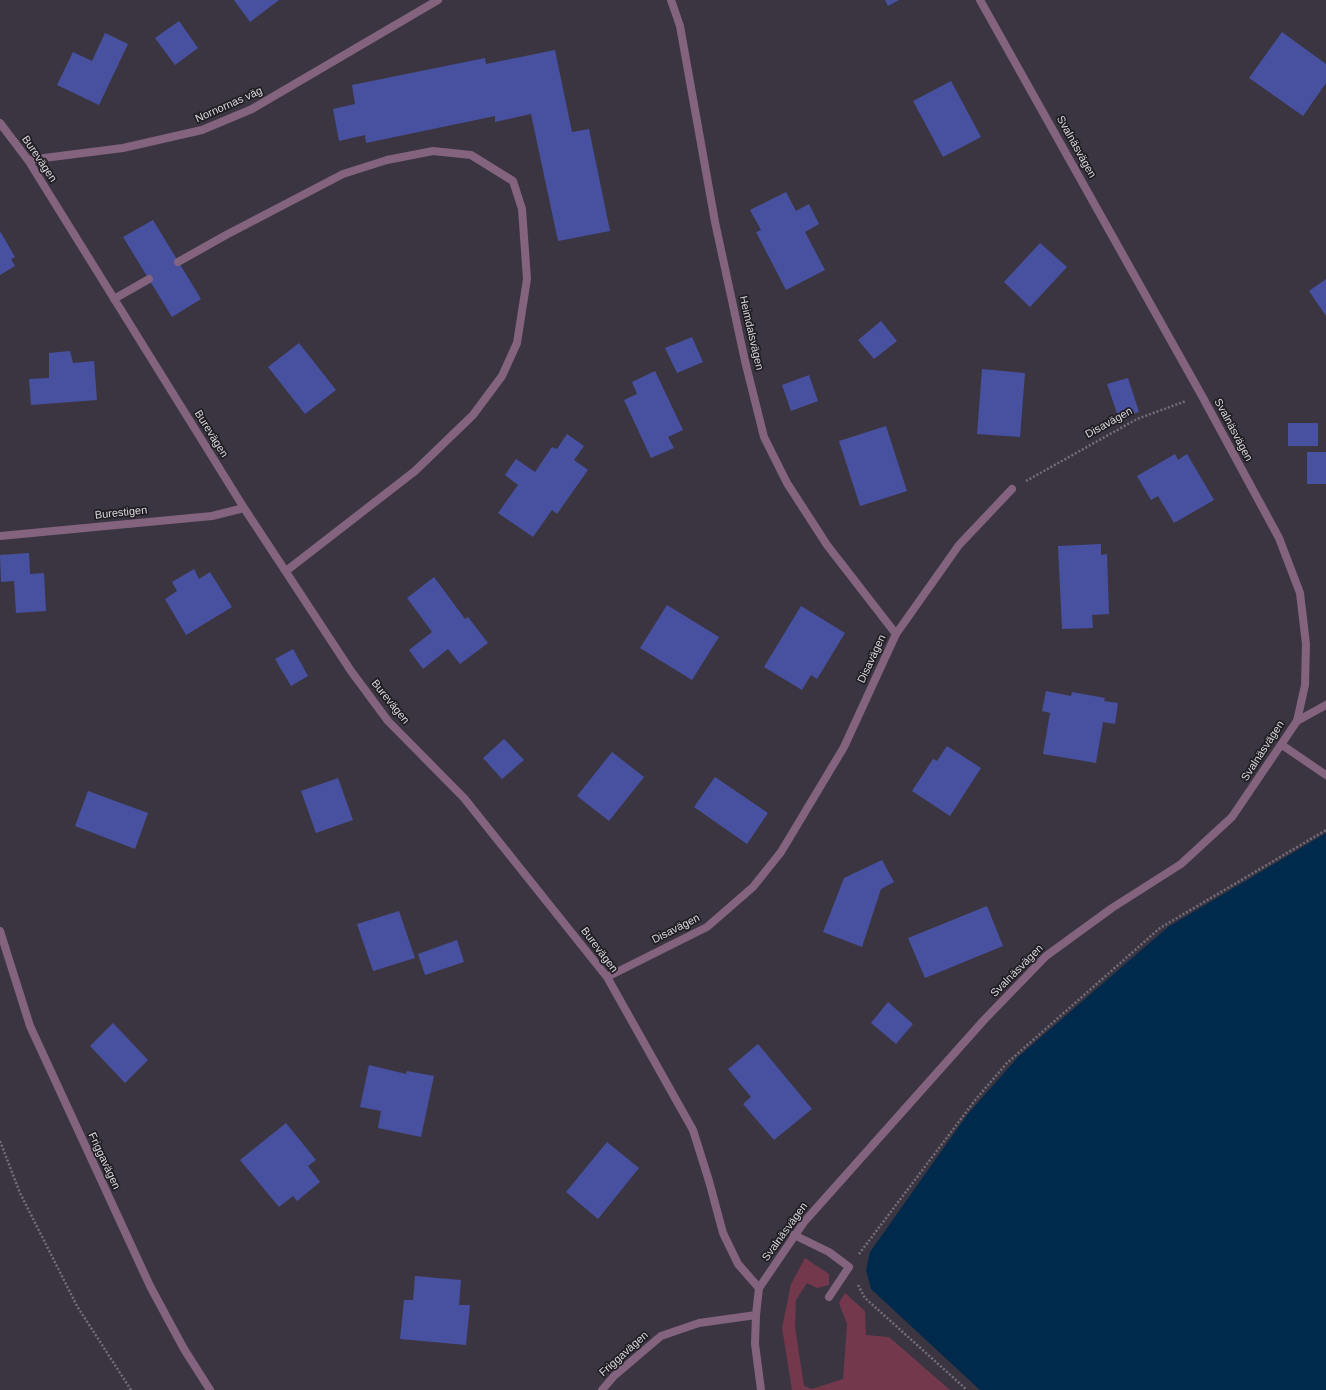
<!DOCTYPE html>
<meta charset="utf-8">
<style>
body{margin:0}
canvas{display:block;background:#3a3541}
</style>
<canvas width="1326" height="1390"></canvas>
<script>
const ctx = document.querySelector('canvas').getContext('2d');
ctx.lineJoin = 'round';
function fill(path, color) {
  ctx.fillStyle = color;
  ctx.fill(path, 'evenodd');
}
function shape(rows) {
  const path = new Path2D();
  for (const r of rows) {
    path.moveTo(r[0], r[1]);
    for (let i = 2; i < r.length; i += 2) path.lineTo(r[i], r[i + 1]);
  }
  return path;
}
function strokePath(path, color, width, dash) {
  ctx.strokeStyle = color;
  ctx.lineWidth = width;
  ctx.lineCap = dash ? 'butt' : 'round';
  ctx.setLineDash(dash || []);
  ctx.stroke(path);
}
function label(font, color, halo, rows, align = 'center') {
  ctx.font = font + ' Helvetica,sans-serif';
  ctx.lineWidth = 3.5;
  ctx.setLineDash([]);
  ctx.textBaseline = 'middle';
  ctx.strokeStyle = halo;
  ctx.fillStyle = color;
  for (const [text, x, y, turn = 0] of rows) {
    ctx.save();
    ctx.translate(x, y);
    ctx.rotate((+turn || 0) * Math.PI / 180);
    ctx.textAlign = isNaN(turn) ? turn : align;
    if (halo) ctx.strokeText(text, 0, 0);
    ctx.fillText(text, 0, 0);
    ctx.restore();
  }
}
fill(shape([
 [805,1258,829,1274,829,1285,817,1288,807,1283,796,1300,795,1327,804,1386,812,1389,843,1379,847,1324,839,1303,845,1293,865,1311,866,1335,889,1337,950,1390,792,1390,782,1328,791,1284]
]), '#73384c');
fill(shape([
 [1326,833,1326,1390,980,1390,871,1289,866,1270,870,1252,967,1115,1018,1057,1168,927]
]), '#002a4c');
fill(shape([
 [234,0,279,0,250,22],
 [885,0,899,0,888,6],
 [179,21,198,48,175,65,155,38],
 [1282,32,1326,64,1326,83,1303,116,1249,78],
 [105,33,128,44,99,105,57,85,73,52,92,61],
 [555,50,572,132,589,129,610,231,558,241,531,114,495,122,495,116,366,143,365,135,339,141,333,109,355,104,352,85,485,58,486,64],
 [951,81,981,137,943,157,913,101],
 [786,192,796,211,809,204,819,224,805,232,825,270,786,290,756,232,761,230,750,210],
 [153,220,201,299,172,317,123,237],
 [0,231,15,257,11,259,15,266,0,275],
 [1040,243,1067,267,1030,307,1004,282],
 [1326,279,1326,316,1309,291],
 [881,321,897,341,874,359,858,340],
 [692,337,703,362,677,373,665,348],
 [299,343,336,390,305,414,268,367],
 [70,351,73,363,94,361,97,400,31,405,29,379,49,378,49,353],
 [982,369,1025,373,1020,437,977,434],
 [655,371,683,430,668,437,674,448,651,458,624,400,637,394,632,382],
 [809,375,818,401,791,411,782,385],
 [1128,378,1139,412,1119,419,1107,384],
 [1288,423,1318,423,1318,446,1288,446],
 [886,426,907,491,860,506,839,441],
 [567,434,584,446,574,460,588,470,557,514,552,510,533,537,498,513,518,485,505,475,516,459,535,472,552,447,557,449],
 [1307,452,1326,452,1326,484,1307,484],
 [1175,454,1178,460,1187,454,1214,500,1174,523,1158,496,1151,500,1137,476],
 [1101,544,1101,555,1107,554,1109,614,1092,615,1093,628,1062,629,1058,546],
 [29,553,30,574,44,573,46,611,16,613,14,581,1,582,0,555],
 [194,569,199,579,210,572,232,607,186,635,165,599,177,591,172,582],
 [434,577,465,619,468,617,488,643,460,664,448,649,423,669,409,650,432,632,407,598],
 [667,605,719,637,692,680,640,648],
 [801,606,845,633,817,679,811,675,802,690,764,667],
 [293,649,308,676,291,686,275,659],
 [1046,691,1071,696,1072,692,1105,698,1104,701,1118,703,1115,724,1103,722,1096,763,1043,754,1050,713,1042,711],
 [504,739,524,760,502,779,483,758],
 [947,746,981,768,950,816,912,791,933,759,937,761],
 [612,752,644,777,609,821,577,796],
 [715,777,768,813,747,844,694,807],
 [338,778,353,820,316,833,301,791],
 [88,791,148,813,135,849,75,826],
 [882,860,894,882,881,889,862,947,823,932,844,878],
 [987,906,1003,946,925,978,908,938],
 [399,911,415,958,373,971,357,924],
 [457,940,464,962,425,975,418,954],
 [888,1002,913,1024,896,1044,871,1023],
 [113,1023,148,1060,125,1083,90,1046],
 [758,1044,812,1109,774,1140,743,1104,751,1097,728,1069],
 [369,1065,406,1074,407,1071,434,1076,421,1137,378,1128,381,1111,360,1107],
 [286,1123,316,1160,308,1166,320,1182,297,1201,293,1196,279,1207,240,1160],
 [607,1142,639,1168,598,1219,566,1192],
 [415,1276,461,1280,459,1305,470,1305,466,1345,400,1339,404,1300,413,1300]
]), '#4850a0');
strokePath(shape([
 [1026,481,1137,419,1186,401],
 [0,1141,20,1193,77,1306,131,1390],
 [859,1254,976,1099,1007,1063,1160,928,1326,830],
 [858,1285,865,1298,967,1390]
]), '#736e79', 2.5, [2, 2]);
strokePath(shape([
 [178,262,226,235,343,174,387,160,433,151,471,155,513,181,522,209,527,279,517,343,502,376,473,415,415,471,286,571],
 [114,299,149,279],
 [1282,745,1326,775],
 [794,1235,829,1252,849,1267,829,1297]
]), '#83637e', 8);
strokePath(shape([
 [671,0,680,26,715,222,745,361,764,437,787,483,827,545,896,634],
 [0,123,28,160,244,508,351,671,388,721,464,798,607,977,693,1130,709,1181,723,1233,738,1264,759,1288],
 [28,160,123,148,202,130,252,109,438,0],
 [0,536,212,516,244,508],
 [1297,721,1326,705],
 [0,931,30,1026,150,1286,184,1349,210,1390],
 [607,977,707,927,753,887,781,852,844,747,896,634,959,545,1012,489],
 [602,1390,614,1376,661,1336,699,1323,756,1315]
]), '#83637e', 8);
strokePath(shape([
 [761,1390,755,1344,756,1315,759,1288,804,1222,984,1020,1046,956,1112,908,1181,864,1232,817,1297,721,1305,685,1306,644,1300,593,1279,538,1202,396,980,0]
]), '#83637e', 8);
label('11px', '#d9d6de', '#201e23', [
 ["Nornornas väg",229,105,-24],
 ["Svalnäsvägen",1076,147,61],
 ["Burevägen",39,159,56],
 ["Heimdalsvägen",751,333,77],
 ["Disavägen",1109,423,-29],
 ["Svalnäsvägen",1233,430,62],
 ["Burevägen",211,434,58],
 ["Burestigen",121,513,-6],
 ["Disavägen",872,659,-65],
 ["Burevägen",390,702,51],
 ["Svalnäsvägen",1263,751,-57],
 ["Disavägen",676,929,-27],
 ["Burevägen",599,950,53],
 ["Svalnäsvägen",1017,971,-45],
 ["Friggavägen",104,1161,65],
 ["Svalnäsvägen",785,1232,-54],
 ["Friggavägen",624,1354,-42]
]);
</script>
